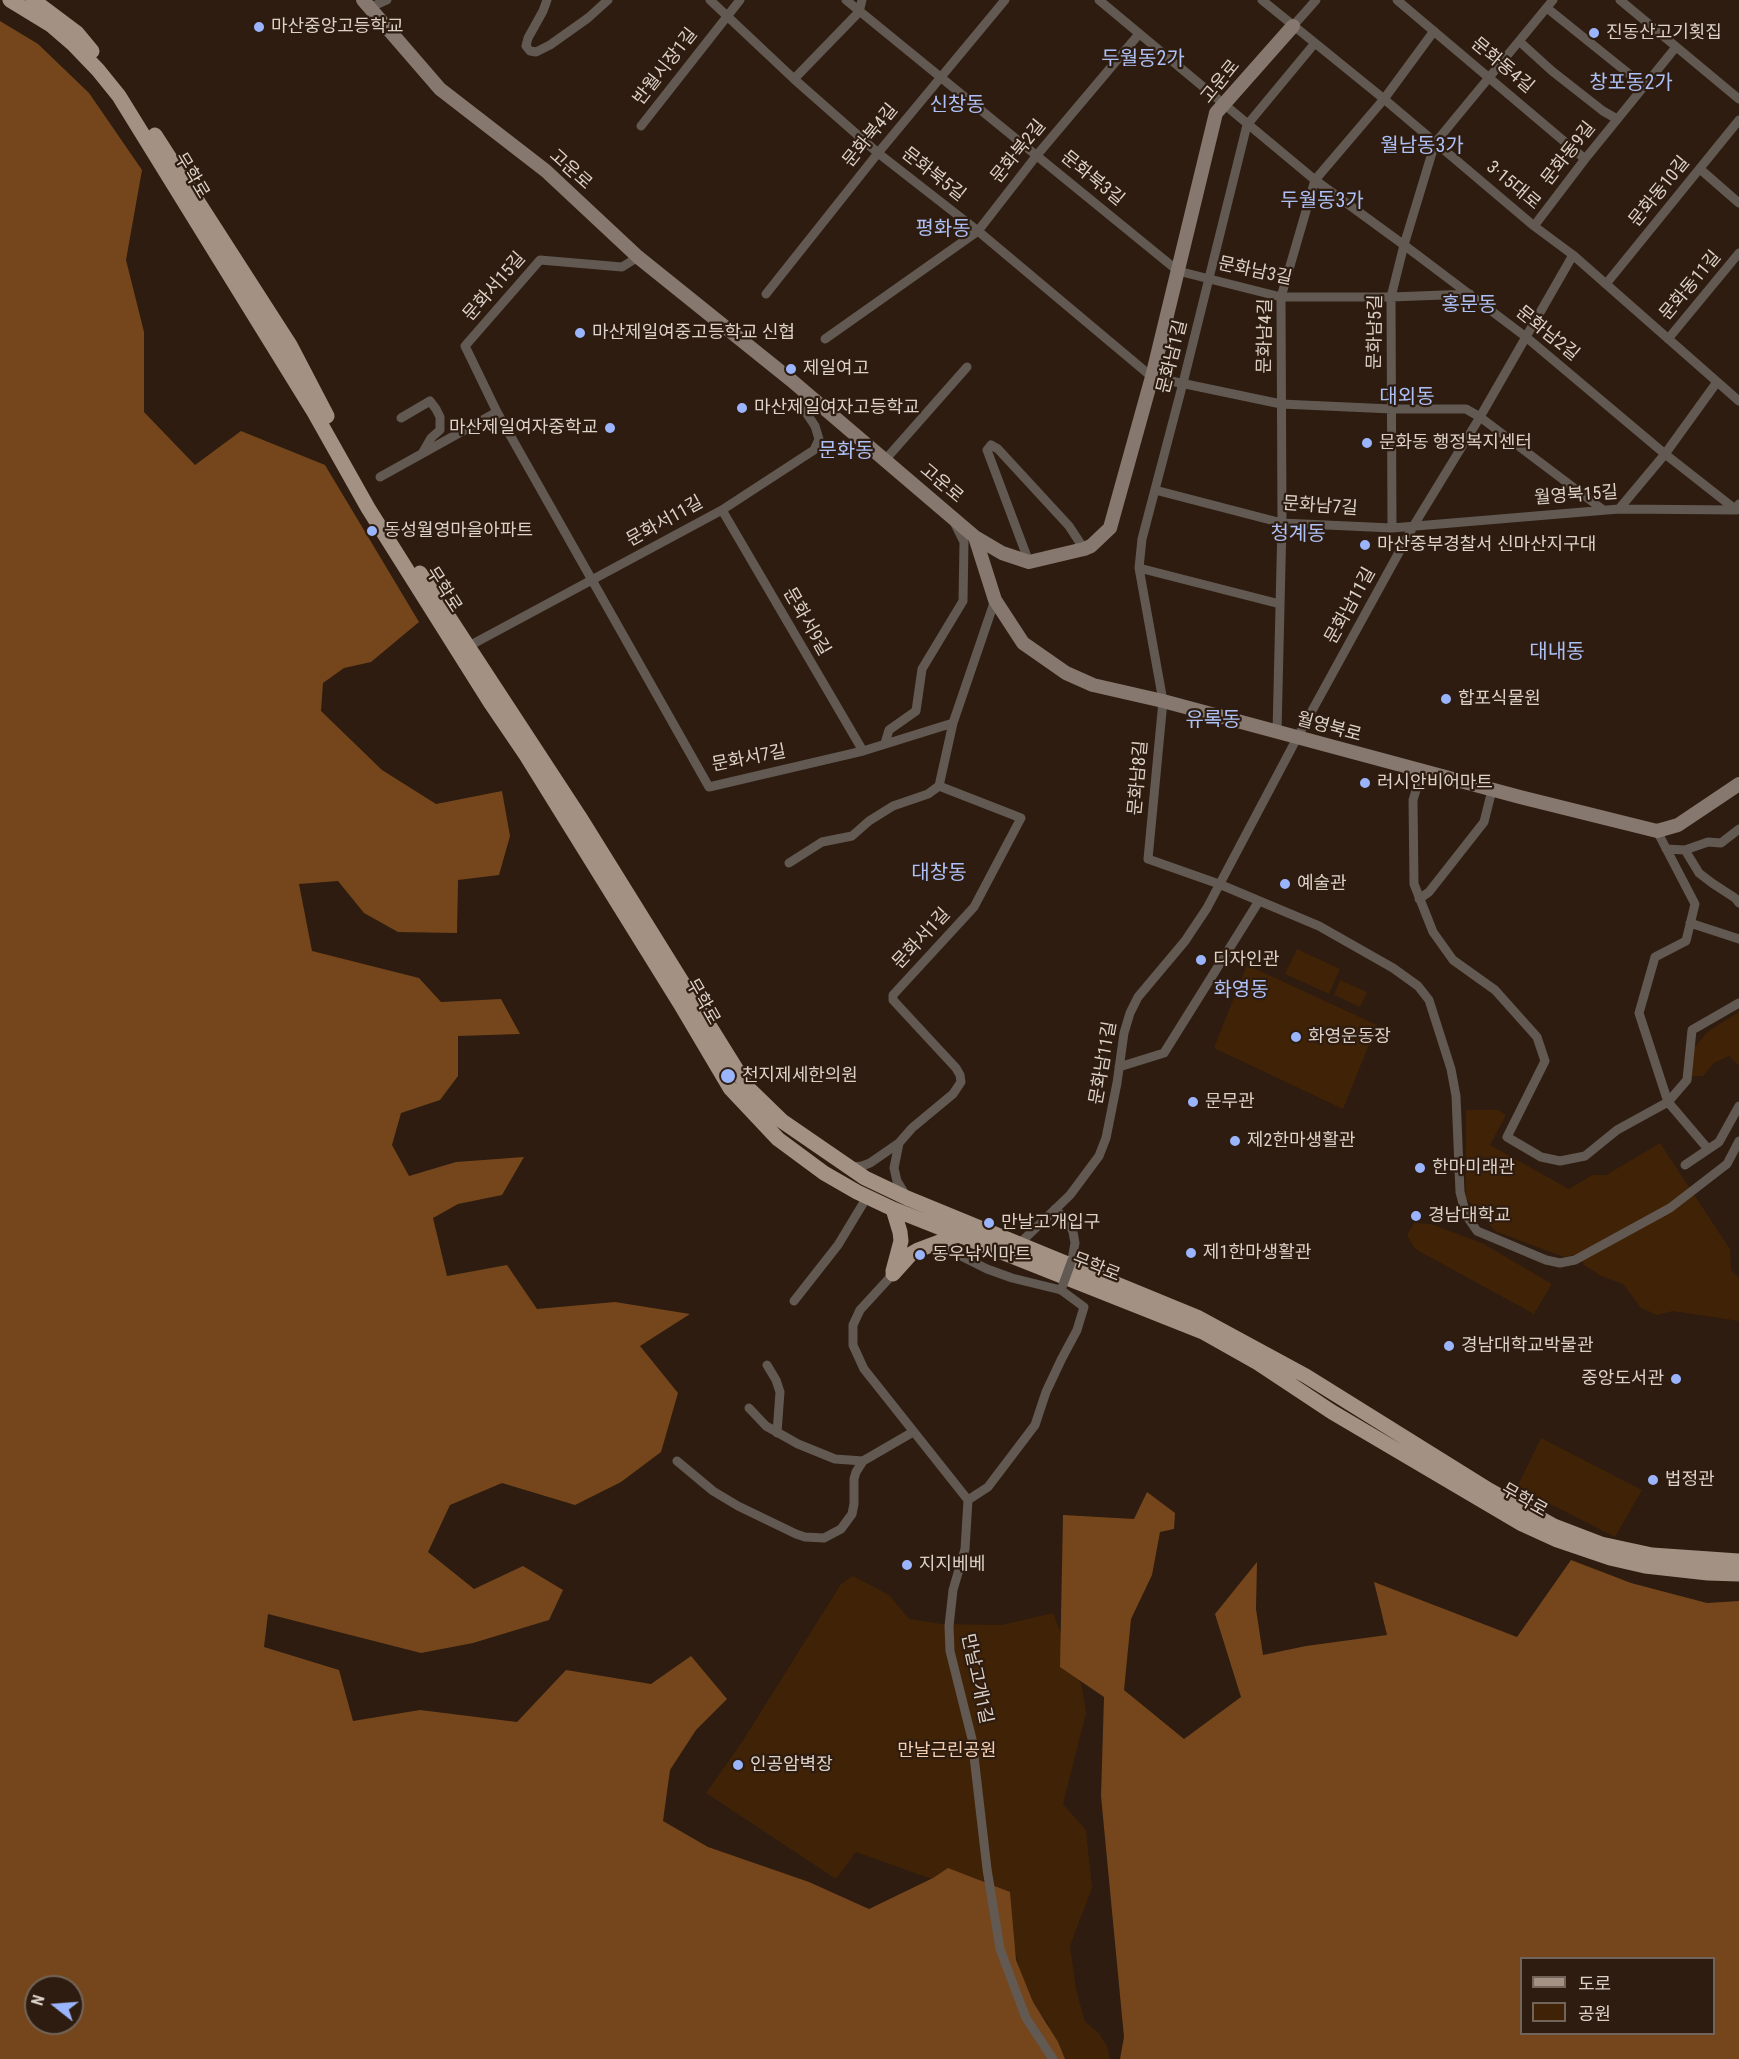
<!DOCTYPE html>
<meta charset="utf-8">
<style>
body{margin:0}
#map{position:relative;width:1739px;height:2059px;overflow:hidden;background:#2d1c0f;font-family:"Roboto Condensed","Noto Sans KR",sans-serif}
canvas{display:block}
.legend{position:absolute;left:1520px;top:1957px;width:195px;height:78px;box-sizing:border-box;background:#2d1c0f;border:2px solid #736459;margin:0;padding:8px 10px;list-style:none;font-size:18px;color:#dcd1c8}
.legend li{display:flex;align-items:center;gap:12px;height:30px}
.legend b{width:30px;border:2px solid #736459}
.north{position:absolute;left:24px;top:1975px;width:60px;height:60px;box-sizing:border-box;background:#2d1c0f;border:2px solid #736459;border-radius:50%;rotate:287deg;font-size:16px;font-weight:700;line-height:24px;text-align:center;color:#dcd1c8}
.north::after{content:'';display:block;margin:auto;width:21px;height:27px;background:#9bb5fd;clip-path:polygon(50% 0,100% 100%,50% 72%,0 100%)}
</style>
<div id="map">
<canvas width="1739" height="2059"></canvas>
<ul class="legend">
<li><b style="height:8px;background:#a39183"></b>도로</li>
<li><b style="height:16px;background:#402206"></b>공원</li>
</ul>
<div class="north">N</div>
</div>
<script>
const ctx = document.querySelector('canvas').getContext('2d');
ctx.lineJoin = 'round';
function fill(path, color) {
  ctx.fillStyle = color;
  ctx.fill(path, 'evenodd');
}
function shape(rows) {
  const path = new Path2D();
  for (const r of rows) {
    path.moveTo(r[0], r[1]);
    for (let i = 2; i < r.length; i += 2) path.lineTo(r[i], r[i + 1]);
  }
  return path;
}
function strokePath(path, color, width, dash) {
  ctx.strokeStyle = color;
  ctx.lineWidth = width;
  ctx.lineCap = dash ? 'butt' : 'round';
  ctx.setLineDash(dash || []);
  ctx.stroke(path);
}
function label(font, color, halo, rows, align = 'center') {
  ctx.font = font + ' "Roboto Condensed","Noto Sans KR",sans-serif';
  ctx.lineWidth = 4.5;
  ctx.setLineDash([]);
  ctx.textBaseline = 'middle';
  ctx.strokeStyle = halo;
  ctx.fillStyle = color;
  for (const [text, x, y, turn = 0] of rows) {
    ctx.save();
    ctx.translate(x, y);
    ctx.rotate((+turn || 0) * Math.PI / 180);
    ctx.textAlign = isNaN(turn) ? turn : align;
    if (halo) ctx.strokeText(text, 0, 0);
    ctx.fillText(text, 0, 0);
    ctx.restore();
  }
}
fill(shape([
 [1297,949,1340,969,1329,994,1285,974],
 [1247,965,1377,1025,1343,1109,1214,1048],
 [1340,980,1367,992,1360,1007,1334,995],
 [1739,1012,1739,1066,1729,1056,1714,1063,1703,1076,1692,1076,1694,1048,1707,1032],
 [1466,1110,1498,1110,1506,1115,1490,1145,1569,1189,1592,1175,1606,1175,1660,1143,1730,1249,1731,1270,1739,1278,1739,1321,1673,1311,1657,1315,1641,1308,1623,1284,1601,1276,1584,1265,1578,1254,1564,1257,1495,1231,1466,1198],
 [1414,1223,1431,1224,1484,1244,1552,1284,1534,1314,1415,1249,1407,1235],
 [1541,1438,1642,1490,1615,1537,1517,1487],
 [853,1576,889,1595,909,1619,942,1624,1002,1625,1053,1613,1082,1687,1086,1713,1063,1804,1086,1830,1092,1888,1070,1946,1076,1989,1085,2022,1098,2032,1107,2046,1110,2059,1057,2059,1048,2023,1025,1995,1004,1900,940,1882,856,1852,836,1879,706,1793,742,1742,841,1584]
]), '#402206');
fill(shape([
 [0,21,38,44,89,93,142,170,126,260,144,332,144,412,195,465,241,431,325,465,419,622,371,662,344,668,323,683,321,711,382,770,436,804,502,791,510,836,499,875,458,880,457,933,398,932,364,913,338,881,299,884,312,951,419,978,441,1002,501,999,520,1034,458,1036,458,1076,440,1100,401,1113,392,1145,409,1176,456,1162,524,1157,502,1195,458,1204,433,1218,447,1276,507,1265,537,1309,615,1302,690,1314,640,1346,678,1393,661,1452,621,1482,575,1505,502,1483,450,1505,428,1552,474,1589,523,1566,563,1590,549,1620,473,1643,421,1653,268,1614,264,1647,339,1670,353,1721,420,1710,517,1722,566,1670,651,1684,691,1656,727,1699,696,1730,670,1770,663,1821,708,1847,809,1882,869,1909,933,1878,948,1868,1010,1892,1016,1960,1033,2002,1058,2042,1065,2059,0,2059],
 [36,1987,72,1987,72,2023,36,2023],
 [1147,1492,1175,1513,1174,1529,1160,1532,1152,1575,1131,1619,1124,1690,1184,1739,1241,1697,1215,1614,1257,1562,1256,1609,1263,1655,1306,1646,1387,1635,1374,1582,1517,1637,1571,1560,1631,1583,1707,1603,1739,1601,1739,2059,1120,2059,1124,2037,1101,1796,1104,1697,1060,1667,1063,1515,1134,1519],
 [1522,1958,1714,1958,1714,2034,1522,2034]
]), '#75461c');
strokePath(shape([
 [547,0,543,11,528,38,526,46,530,51,536,52,550,45,588,18,608,0],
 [710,0,794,79,878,153,978,231,1152,377,1281,404,1392,409,1466,409,1480,417,1602,509],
 [846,0,1178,271,1281,297,1391,297,1470,294],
 [1099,0,1315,180,1404,245,1526,337,1665,454,1735,509,1739,504],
 [1262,0,1384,99,1534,226,1573,255,1739,401],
 [1397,0,1585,159],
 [1620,0,1739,99],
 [369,8,387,0],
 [1547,8,1644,86],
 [1293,26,1316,0],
 [1519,41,1552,71,1603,111,1617,119],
 [1315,43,1247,125,1183,383,1142,539,1139,568,1163,701,1148,859,1219,884,1319,926,1393,968,1418,986,1429,1000,1451,1069,1456,1096,1460,1192,1466,1215,1477,1231,1546,1260,1560,1263,1575,1260,1670,1208,1727,1164,1739,1141],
 [794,79,859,12,862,0],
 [641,126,740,0],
 [1700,169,1739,203],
 [1534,226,1585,159,1676,47],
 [638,257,622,267,540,260,465,346,497,412,709,787,863,751,953,723],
 [1606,284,1739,120],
 [766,294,878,153,1005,0],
 [825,339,978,231,1037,155,1139,34],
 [1668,339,1739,253],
 [401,418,430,401,436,409,440,417,440,430,431,438,423,452],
 [885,460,967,367],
 [380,477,497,412],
 [1155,490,1282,523,1392,528,1619,509,1737,510],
 [1619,509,1665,454,1717,382],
 [722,510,863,751],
 [1392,528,1391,297,1404,245,1435,143,1553,0],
 [1029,562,987,450,991,445,998,449,1069,526,1084,549],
 [1139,568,1280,604],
 [469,646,722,510,814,450,819,439,815,426,801,405,804,391],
 [1277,732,1282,523,1281,297,1315,180,1384,99,1434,31],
 [885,743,889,730,916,711,922,669,963,601,964,542,955,524],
 [1422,771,1413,800,1414,884,1433,932,1453,960,1495,990,1537,1037,1545,1061,1507,1137,1541,1157,1560,1161,1585,1156,1617,1130,1668,1102,1687,1080,1692,1030,1739,1003],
 [939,786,953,723,995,600],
 [1657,831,1695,904,1686,941,1655,957,1639,1013,1668,1102,1708,1149],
 [1666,849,1685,850,1708,842,1721,843,1739,829],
 [1685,850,1699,873,1712,883,1735,898,1739,903],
 [789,863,822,842,852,836,869,821,893,806,928,794,939,786],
 [1419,899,1429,892,1484,822,1492,790],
 [1690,923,1739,939],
 [1119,1067,1164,1053,1259,901],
 [899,1143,894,1168,897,1181,905,1194],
 [1685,1165,1719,1142,1739,1106],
 [852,1167,862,1166,870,1163,899,1143,912,1128,953,1094,961,1082,960,1075,956,1068,893,1000,893,995,974,907,1021,818,939,786],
 [1055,1209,1069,1223,1073,1232,1075,1243,1072,1260],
 [942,1239,957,1254,987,1269,1012,1278,1061,1290,1084,1307,1077,1330,1062,1358,1046,1392,1035,1425,988,1487,968,1500],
 [1019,1244,1070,1195,1099,1156,1106,1138,1117,1083,1124,1033,1130,1013,1138,997,1185,941,1207,908,1297,738,1414,525,1480,417,1573,255],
 [893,1274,860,1310,853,1325,853,1345,864,1369,968,1500,965,1549,953,1590,949,1626,950,1651,972,1739,987,1869,1000,1949,1026,2018,1053,2059],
 [794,1301,838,1245,867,1197],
 [767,1365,776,1380,780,1392,777,1433],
 [749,1408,766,1426,798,1444,835,1459,863,1461],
 [677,1461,713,1491,738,1506,796,1534,805,1537,824,1538,841,1529,852,1514,854,1504,854,1479,856,1472,863,1461,913,1432]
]), '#615952', 9);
strokePath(shape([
 [363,0,440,89,546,171,638,257,791,380,975,537,1002,553,1029,562,1084,549,1091,546,1110,528,1152,377,1216,113,1293,26],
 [975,537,995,600,1023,643,1066,673,1093,685,1163,701,1520,797,1657,831,1678,825,1739,784]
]), '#86786e', 14);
strokePath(shape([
 [10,0,51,25,73,44,98,70,119,96,314,412,368,508,490,702,526,755,681,1005,730,1088,778,1139,824,1173,857,1192,893,1209,1203,1332,1258,1363,1332,1412,1522,1524,1557,1540,1610,1558,1645,1566,1708,1573,1739,1574],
 [33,0,77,33,92,51],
 [155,135,290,345,327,416],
 [420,573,579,816,748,1088,782,1121,865,1178,907,1198,1199,1318,1306,1376,1489,1490,1554,1526,1601,1544,1652,1555,1739,1561],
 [893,1209,900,1232,901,1241,893,1271],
 [893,1274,911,1254,918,1250,958,1235]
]), '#a39183', 15);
strokePath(shape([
 [1061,1290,1072,1260]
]), '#615952', 9);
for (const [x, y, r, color] of [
 [259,27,6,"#9bb5fd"],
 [1594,33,6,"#9bb5fd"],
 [580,333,6,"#9bb5fd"],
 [791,369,6,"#9bb5fd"],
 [742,408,6,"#9bb5fd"],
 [610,428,6,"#9bb5fd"],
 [1367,443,6,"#9bb5fd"],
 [372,531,6,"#9bb5fd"],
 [1365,545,6,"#9bb5fd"],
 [1446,699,6,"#9bb5fd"],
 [1365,783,6,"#9bb5fd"],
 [1285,884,6,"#9bb5fd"],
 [1201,960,6,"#9bb5fd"],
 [1296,1037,6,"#9bb5fd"],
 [728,1076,8,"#9bb5fd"],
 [1193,1102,6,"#9bb5fd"],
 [1235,1141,6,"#9bb5fd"],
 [1420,1168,6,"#9bb5fd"],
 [1416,1216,6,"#9bb5fd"],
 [989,1223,6,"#9bb5fd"],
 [1191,1253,6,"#9bb5fd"],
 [920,1255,6,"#9bb5fd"],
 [1449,1346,6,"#9bb5fd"],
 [1676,1379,6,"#9bb5fd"],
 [1653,1480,6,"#9bb5fd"],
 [907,1565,6,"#9bb5fd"],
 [738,1765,6,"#9bb5fd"]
]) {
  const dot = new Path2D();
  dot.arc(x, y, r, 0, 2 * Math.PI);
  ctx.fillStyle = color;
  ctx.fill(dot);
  strokePath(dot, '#2d1c0f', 2);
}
label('18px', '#dcd1c8', '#2d1c0f', [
 ["마산중앙고등학교",271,27],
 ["진동산고기횟집",1606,33],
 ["마산제일여중고등학교 신협",592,333],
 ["제일여고",803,369],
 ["마산제일여자고등학교",754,408],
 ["마산제일여자중학교",598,428,"right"],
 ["문화동 행정복지센터",1379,443],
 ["동성월영마을아파트",384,531],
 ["마산중부경찰서 신마산지구대",1377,545],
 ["합포식물원",1458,699],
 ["러시안비어마트",1377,783],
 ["예술관",1297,884],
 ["디자인관",1213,960],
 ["화영운동장",1308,1037],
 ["천지제세한의원",742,1076],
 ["문무관",1205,1102],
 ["제2한마생활관",1247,1141],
 ["한마미래관",1432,1168],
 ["경남대학교",1428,1216],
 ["만날고개입구",1001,1223],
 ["제1한마생활관",1203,1253],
 ["동우낚시마트",932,1255],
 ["경남대학교박물관",1461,1346],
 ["중앙도서관",1664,1379,"right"],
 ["법정관",1665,1480],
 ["지지베베",919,1565],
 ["인공암벽장",750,1765]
], 'left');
label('18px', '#dcd1c8', '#2d1c0f', [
 ["문화동4길",1502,66,40],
 ["반월시장1길",666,67,-52],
 ["고운로",1221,82,-51],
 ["문화북4길",871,136,-51],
 ["문화북2길",1019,152,-51],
 ["문화동9길",1569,154,-52],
 ["고운로",570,170,42],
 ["문화북5길",933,175,38],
 ["무학로",191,176,59],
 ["문화북3길",1092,179,39],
 ["3·15대로",1513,186,40],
 ["문화동10길",1660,192,-51],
 ["문화남3길",1255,272,12],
 ["문화동11길",1691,286,-50],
 ["문화서15길",495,287,-49],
 ["문화남5길",1376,332,-89],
 ["문화남2길",1547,334,39],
 ["문화남4길",1266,336,-89],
 ["문화남1길",1173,357,-76],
 ["고운로",941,484,40],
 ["월영북15길",1576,496,-4],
 ["문화남7길",1320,507,4],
 ["문화서11길",665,522,-29],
 ["무학로",443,590,57],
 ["문화남11길",1351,606,-61],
 ["문화서9길",806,622,60],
 ["월영북로",1329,728,15],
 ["문화서7길",749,759,-11],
 ["문화남8길",1139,778,-85],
 ["문화서1길",922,939,-47],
 ["무학로",702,1002,60],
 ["문화남11길",1104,1063,-80],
 ["무학로",1096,1268,21],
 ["무학로",1524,1501,29],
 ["만날고개1길",976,1679,78]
]);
label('18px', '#f3ceb3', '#2d1c0f', [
 ["만날근린공원",947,1751]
]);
label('20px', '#adc1f7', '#2d1c0f', [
 ["두월동2가",1143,60],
 ["창포동2가",1631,84],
 ["신창동",957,106],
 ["월남동3가",1422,147],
 ["두월동3가",1322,202],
 ["평화동",943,230],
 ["홍문동",1469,306],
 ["대외동",1407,398],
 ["문화동",846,452],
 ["청계동",1298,535],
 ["대내동",1557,653],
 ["유록동",1213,721],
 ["대창동",939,874],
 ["화영동",1241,991]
]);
</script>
